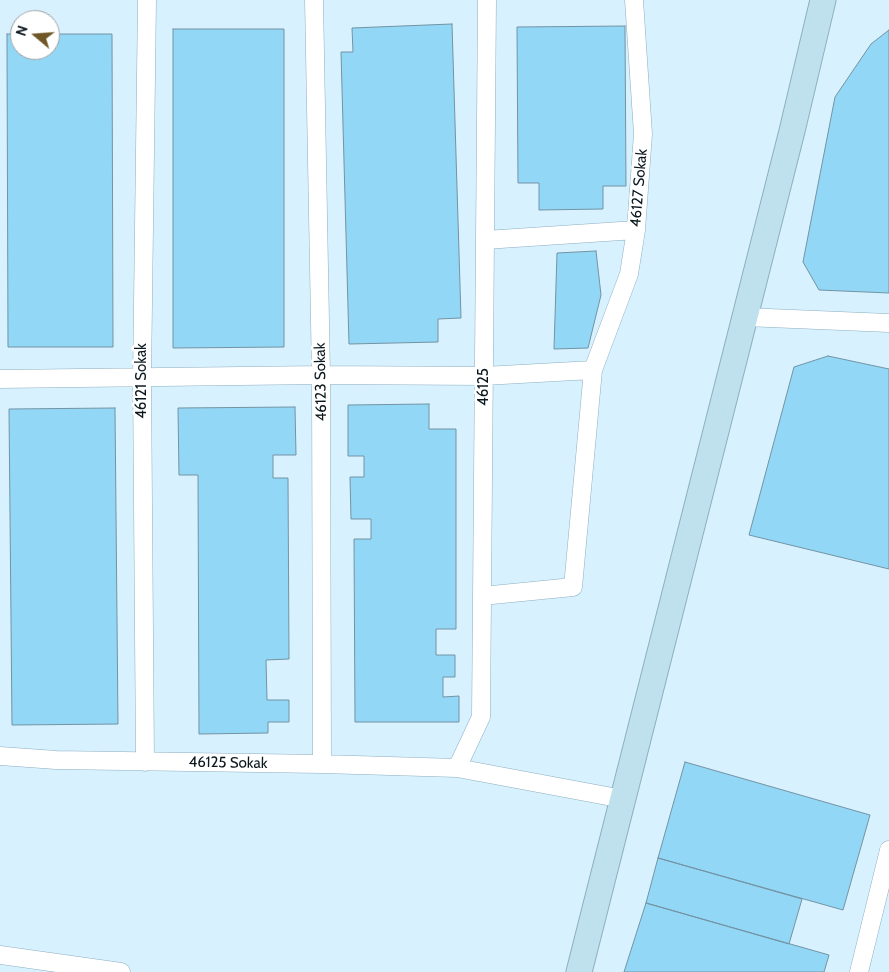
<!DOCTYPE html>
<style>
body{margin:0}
#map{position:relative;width:889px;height:972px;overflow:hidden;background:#f1f8fb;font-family:Cabin,sans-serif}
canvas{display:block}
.north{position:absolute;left:10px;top:10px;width:50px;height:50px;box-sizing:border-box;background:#fff;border:1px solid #9da2a5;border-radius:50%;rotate:288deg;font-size:14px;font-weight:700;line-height:20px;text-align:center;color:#0a171d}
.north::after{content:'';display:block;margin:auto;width:18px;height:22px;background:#6f5728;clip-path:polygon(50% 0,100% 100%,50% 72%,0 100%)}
</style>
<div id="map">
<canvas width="889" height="972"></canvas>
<div class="north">N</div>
</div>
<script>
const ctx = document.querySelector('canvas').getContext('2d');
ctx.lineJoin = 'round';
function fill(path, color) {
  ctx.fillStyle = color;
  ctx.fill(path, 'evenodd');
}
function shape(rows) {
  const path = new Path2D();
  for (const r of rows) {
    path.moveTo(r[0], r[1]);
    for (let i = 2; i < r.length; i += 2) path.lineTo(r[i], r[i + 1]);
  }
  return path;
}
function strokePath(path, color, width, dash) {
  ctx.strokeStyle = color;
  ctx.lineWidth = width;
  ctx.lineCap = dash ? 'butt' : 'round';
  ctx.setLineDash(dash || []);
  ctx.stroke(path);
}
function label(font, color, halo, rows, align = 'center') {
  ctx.font = font + ' Cabin,sans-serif';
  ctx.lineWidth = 5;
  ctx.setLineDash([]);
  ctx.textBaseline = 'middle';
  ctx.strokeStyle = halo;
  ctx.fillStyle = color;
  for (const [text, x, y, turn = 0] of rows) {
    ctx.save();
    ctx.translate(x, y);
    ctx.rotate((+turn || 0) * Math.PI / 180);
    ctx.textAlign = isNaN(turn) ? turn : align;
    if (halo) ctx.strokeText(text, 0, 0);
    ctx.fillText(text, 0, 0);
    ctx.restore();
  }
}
fill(shape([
 [0,0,889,0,889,972,0,972],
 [20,20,50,20,50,50,20,50]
]), '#d7f1fe');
const building = shape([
 [452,24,461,318,438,319,438,342,349,344,341,52,353,52,352,28,452,24],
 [625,26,626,186,603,186,603,209,539,210,539,183,518,183,517,27,625,26],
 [173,29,284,29,284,347,173,348,173,29],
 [889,30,889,293,819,290,803,262,835,97,871,44,889,30],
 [7,34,20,34,20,50,50,50,50,34,112,34,113,347,8,347,7,34],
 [596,251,601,295,588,348,554,349,557,253,596,251],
 [828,356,889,369,889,569,749,535,794,367,828,356],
 [429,404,429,429,456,429,456,629,436,629,436,655,455,655,455,677,443,677,443,697,459,696,459,722,355,722,354,539,371,539,371,519,351,519,350,477,364,477,364,456,348,456,348,405,429,404],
 [295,407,296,455,273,455,273,478,288,478,289,659,266,660,267,700,289,700,289,722,268,722,268,733,199,734,198,475,179,475,178,408,295,407],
 [115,408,118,724,12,725,9,409,115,408],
 [685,762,870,815,843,910,658,858,685,762],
 [658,858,802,899,789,944,646,903,658,858],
 [646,903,829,955,824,972,624,972,646,903]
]);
fill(building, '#93d7f6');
strokePath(building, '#7394a4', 1);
const street = shape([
 [314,0,321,375,322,764],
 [485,240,636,230],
 [745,317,889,323],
 [0,379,321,375,484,376,593,370,629,274,636,230,643,134,634,0],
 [482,596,573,587,593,370],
 [0,756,56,760,322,764,457,768,623,799],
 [145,762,142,378,147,0],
 [457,768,481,717,487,0],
 [0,955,121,972],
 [859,972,889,850]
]);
const secondary = shape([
 [579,972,792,131,823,0]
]);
strokePath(street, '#8dafc0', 19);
strokePath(secondary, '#8dafc0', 27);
strokePath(street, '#fff', 18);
strokePath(secondary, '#bfe1ed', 25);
label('15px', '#0a171d', '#fff', [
 ["46127 Sokak",639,188,-85],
 ["46121 Sokak",142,381,-90],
 ["46123 Sokak",321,382,-91],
 ["46125",484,387,-90],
 ["46125 Sokak",228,763,1]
]);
</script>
